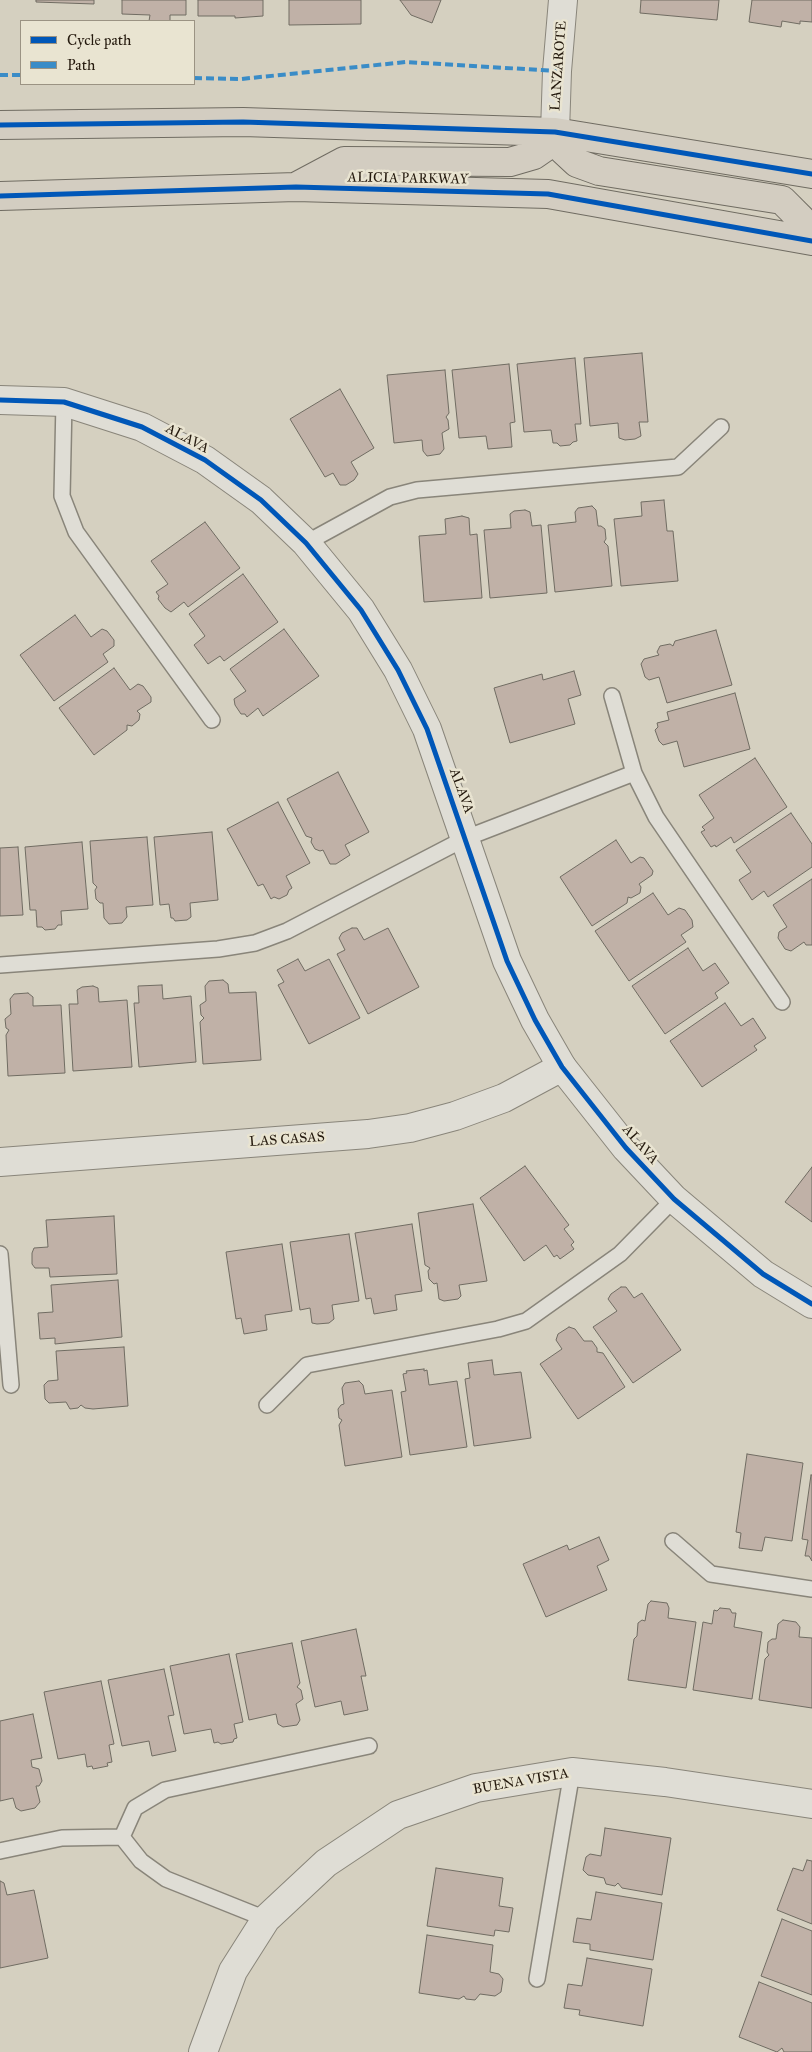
<!DOCTYPE html>
<style>
body{margin:0}
#map{position:relative;width:812px;height:2052px;overflow:hidden;background:#d5d0c0;font-family:"IM FELL Great Primer",serif}
canvas{display:block}
.legend{position:absolute;left:20px;top:20px;width:175px;height:65px;box-sizing:border-box;background:#e9e4d1;border:1px solid #9b9383;margin:0;padding:6px 9px;list-style:none;font-size:15px;color:#251a0e}
.legend li{display:flex;align-items:center;gap:10px;height:25px}
.legend b{width:25px;border:1px solid #9b9383}
</style>
<div id="map">
<canvas width="812" height="2052"></canvas>
<ul class="legend">
<li><b style="height:6px;background:#0057b8"></b>Cycle path</li>
<li><b style="height:6px;background:#3a8cc7"></b>Path</li>
</ul>
</div>
<script>
const ctx = document.querySelector('canvas').getContext('2d');
ctx.lineJoin = 'round';
function fill(path, color) {
  ctx.fillStyle = color;
  ctx.fill(path, 'evenodd');
}
function shape(rows) {
  const path = new Path2D();
  for (const r of rows) {
    path.moveTo(r[0], r[1]);
    for (let i = 2; i < r.length; i += 2) path.lineTo(r[i], r[i + 1]);
  }
  return path;
}
function strokePath(path, color, width, dash) {
  ctx.strokeStyle = color;
  ctx.lineWidth = width;
  ctx.lineCap = dash ? 'butt' : 'round';
  ctx.setLineDash(dash || []);
  ctx.stroke(path);
}
function label(font, color, halo, rows, align = 'center') {
  ctx.font = font + ' "IM FELL Great Primer",serif';
  ctx.lineWidth = 5;
  ctx.setLineDash([]);
  ctx.textBaseline = 'middle';
  ctx.strokeStyle = halo;
  ctx.fillStyle = color;
  for (const [text, x, y, turn = 0] of rows) {
    ctx.save();
    ctx.translate(x, y);
    ctx.rotate((+turn || 0) * Math.PI / 180);
    ctx.textAlign = isNaN(turn) ? turn : align;
    if (halo) ctx.strokeText(text, 0, 0);
    ctx.fillText(text, 0, 0);
    ctx.restore();
  }
}
const building = shape([
 [36,0,94,0,94,4,36,2,36,0],
 [122,0,186,0,186,15,170,15,170,21,149,21,150,15,122,14,122,0],
 [198,0,263,0,263,16,235,18,235,16,198,16,198,0],
 [289,0,361,0,361,24,289,25,289,0],
 [400,0,441,0,432,23,411,15,400,0],
 [641,0,719,0,717,20,640,13,641,0],
 [752,0,812,0,812,22,800,21,800,24,782,21,781,27,749,22,752,0],
 [642,353,648,422,639,422,641,436,635,439,625,440,619,438,618,423,590,426,584,358,642,353],
 [575,358,581,424,575,424,577,441,573,442,570,445,560,446,557,443,553,443,551,430,524,432,517,364,575,358],
 [509,364,515,422,510,423,512,447,488,449,486,436,459,438,452,370,509,364],
 [445,370,449,413,446,417,448,420,449,429,442,433,444,449,440,454,427,456,423,451,422,440,394,443,387,375,445,370],
 [340,389,374,448,351,462,358,474,354,480,346,485,340,485,333,473,325,477,290,419,340,389],
 [664,500,667,531,673,531,678,581,621,586,614,519,642,516,641,502,664,500],
 [592,506,596,510,598,526,601,526,605,529,606,539,604,542,608,546,612,586,555,592,548,525,576,522,575,512,578,508,592,506],
 [525,510,530,512,532,526,541,525,547,593,490,598,484,530,511,528,510,514,514,511,525,510],
 [462,516,469,518,470,535,477,534,482,598,424,602,419,536,446,534,445,519,462,516],
 [205,522,240,568,188,607,184,602,171,612,165,608,158,599,159,596,156,592,168,584,151,561,205,522],
 [243,574,278,622,224,661,220,656,208,664,194,645,205,636,189,614,243,574],
 [75,615,91,637,102,629,107,631,114,640,114,646,103,654,108,662,54,701,20,655,75,615],
 [284,629,319,676,263,716,258,708,247,717,245,714,241,714,235,705,234,699,246,691,230,669,284,629],
 [716,630,732,685,667,703,659,677,649,680,645,677,641,664,644,659,659,655,657,652,660,646,670,644,673,646,675,641,716,630],
 [114,668,130,690,138,684,143,686,151,697,151,702,137,711,140,714,139,720,132,726,127,725,127,730,94,755,59,708,114,668],
 [574,671,581,695,568,699,575,724,510,743,494,688,542,674,543,680,574,671],
 [735,693,750,749,684,767,677,741,663,745,659,741,655,730,658,727,657,723,669,720,667,712,735,693],
 [755,758,787,807,734,843,731,837,716,847,715,845,711,847,701,832,705,830,702,827,714,818,699,795,755,758],
 [338,772,369,832,345,845,350,855,336,864,330,864,323,850,320,851,315,849,311,842,312,838,306,836,287,799,338,772],
 [278,802,310,863,286,876,292,888,289,890,287,895,279,899,274,897,271,899,263,884,258,886,227,829,278,802],
 [791,813,812,844,812,867,768,897,764,891,752,900,739,880,751,872,736,850,791,813],
 [212,832,218,900,190,903,191,917,187,920,175,921,173,918,171,918,169,904,160,905,154,837,212,832],
 [147,837,153,905,126,907,127,917,122,923,109,924,104,918,103,903,100,903,96,899,95,890,97,887,93,883,90,841,147,837],
 [616,840,631,863,640,857,644,858,653,871,652,875,639,884,641,887,640,893,631,898,628,897,627,903,592,926,560,877,616,840],
 [82,842,88,909,61,911,62,925,58,925,55,929,45,930,42,927,37,927,36,910,30,910,25,847,82,842],
 [18,847,23,915,0,916,0,848,18,847],
 [812,879,812,945,806,945,804,942,791,951,785,949,778,938,779,932,787,927,773,905,812,879],
 [653,893,668,915,679,908,685,910,692,920,693,927,681,935,686,942,629,981,595,931,653,893],
 [352,928,357,928,364,940,388,928,419,987,368,1014,337,954,345,950,339,938,342,933,352,928],
 [688,948,703,971,715,963,729,983,715,993,718,998,665,1034,632,986,688,948],
 [298,959,305,971,329,959,360,1018,309,1044,278,985,284,982,277,970,298,959],
 [223,980,228,984,229,993,256,992,261,1060,203,1064,200,1022,204,1018,201,1015,200,1005,206,1001,205,986,209,981,223,980],
 [162,985,163,999,191,996,196,1062,139,1067,134,1003,139,1003,138,986,162,985],
 [93,986,98,988,99,1002,127,1000,132,1067,73,1071,69,1004,78,1004,77,990,82,987,93,986],
 [28,993,33,997,33,1006,61,1005,65,1073,8,1076,6,1035,9,1030,6,1028,5,1019,11,1014,10,999,14,994,28,993],
 [725,1003,741,1026,753,1018,766,1038,754,1046,757,1050,702,1087,670,1041,725,1003],
 [525,1166,569,1225,564,1229,574,1242,571,1245,574,1249,560,1259,557,1255,554,1257,546,1245,524,1261,480,1198,525,1166],
 [812,1167,812,1222,785,1202,812,1167],
 [473,1204,487,1281,459,1285,461,1296,458,1299,444,1301,439,1299,437,1283,434,1284,429,1279,428,1271,430,1268,425,1265,418,1213,473,1204],
 [114,1216,117,1274,50,1277,49,1268,35,1268,32,1264,32,1253,34,1248,48,1247,46,1220,114,1216],
 [412,1224,422,1291,395,1295,397,1310,374,1314,371,1298,366,1299,355,1233,412,1224],
 [349,1234,359,1301,332,1305,334,1319,329,1323,317,1324,312,1323,310,1308,300,1310,290,1242,349,1234],
 [282,1244,292,1311,265,1315,267,1330,244,1334,241,1318,236,1319,226,1252,282,1244],
 [118,1280,122,1337,55,1344,55,1338,40,1339,38,1313,53,1312,51,1285,118,1280],
 [621,1287,626,1287,634,1298,642,1293,681,1350,633,1383,593,1327,617,1311,608,1299,611,1294,621,1287],
 [569,1327,575,1329,584,1341,592,1341,597,1348,597,1352,603,1353,625,1387,578,1419,540,1364,562,1349,556,1340,558,1334,569,1327],
 [124,1347,128,1406,93,1409,85,1408,81,1405,78,1408,70,1409,66,1402,49,1403,45,1399,44,1385,48,1381,58,1380,56,1351,124,1347],
 [492,1360,494,1375,521,1372,531,1438,474,1446,465,1379,470,1378,468,1363,492,1360],
 [424,1369,424,1371,427,1370,429,1385,457,1381,467,1447,410,1455,401,1392,406,1391,403,1374,407,1373,406,1371,424,1369],
 [359,1381,363,1385,365,1394,392,1390,402,1457,345,1466,339,1425,342,1420,339,1418,338,1409,341,1405,344,1404,342,1388,345,1383,359,1381],
 [747,1454,803,1463,792,1541,765,1537,762,1551,739,1548,741,1533,736,1532,747,1454],
 [811,1475,812,1475,812,1561,809,1556,805,1556,808,1540,802,1539,811,1475],
 [599,1537,609,1560,597,1566,607,1590,546,1617,523,1564,567,1545,569,1550,599,1537],
 [651,1601,667,1603,669,1608,668,1618,696,1622,686,1688,628,1680,634,1639,637,1636,638,1623,642,1620,645,1621,648,1604,651,1601],
 [720,1608,730,1609,732,1613,736,1613,734,1627,762,1632,752,1699,693,1690,703,1622,712,1624,714,1610,717,1611,720,1608],
 [783,1620,796,1622,800,1627,799,1637,812,1638,812,1708,759,1700,765,1659,769,1655,767,1652,768,1642,772,1639,776,1639,778,1624,783,1620],
 [356,1629,366,1676,361,1676,368,1710,344,1715,341,1701,315,1707,301,1641,356,1629],
 [292,1643,300,1683,297,1687,301,1690,303,1699,296,1704,300,1720,297,1725,283,1727,278,1724,276,1714,249,1720,236,1654,292,1643],
 [229,1654,243,1722,234,1724,237,1738,234,1739,233,1742,221,1744,218,1742,214,1743,211,1729,184,1734,170,1666,229,1654],
 [164,1669,174,1715,168,1716,176,1751,152,1756,149,1741,122,1746,108,1680,164,1669],
 [101,1681,114,1744,109,1745,112,1762,107,1763,108,1766,93,1769,92,1766,87,1767,85,1754,58,1759,44,1692,101,1681],
 [33,1714,42,1758,31,1760,32,1767,39,1769,42,1781,39,1786,36,1786,40,1802,35,1808,21,1811,16,1808,13,1798,0,1801,0,1721,33,1714],
 [605,1828,671,1838,662,1895,622,1888,618,1883,615,1886,606,1884,604,1878,588,1875,583,1870,586,1857,590,1854,601,1856,605,1828],
 [807,1860,812,1861,812,1924,777,1910,793,1868,803,1871,807,1860],
 [436,1868,503,1878,499,1906,513,1908,509,1932,495,1930,494,1936,427,1926,436,1868],
 [0,1881,4,1883,7,1895,34,1890,48,1958,0,1968,0,1881],
 [596,1892,662,1903,653,1960,590,1950,590,1944,573,1942,577,1918,591,1920,596,1892],
 [782,1919,812,1931,812,1995,761,1976,782,1919],
 [427,1935,493,1945,490,1972,499,1974,503,1979,501,1992,495,1996,480,1994,475,2000,466,1999,464,1996,459,1999,419,1993,427,1935],
 [587,1958,652,1969,643,2026,579,2015,580,2010,564,2008,568,1984,582,1986,587,1958],
 [759,1982,812,2003,812,2052,784,2052,782,2048,777,2052,739,2037,759,1982]
]);
fill(building, '#c0b1a7');
strokePath(building, '#706c62', 1);
const service = shape([
 [64,402,62,496,76,532,212,720],
 [306,543,390,497,417,490,678,467,721,427],
 [612,696,634,773,656,817,782,1002],
 [0,965,218,949,255,943,287,931,466,838,634,773],
 [0,1254,11,1385],
 [267,1405,307,1365,498,1329,526,1321,620,1254,674,1199],
 [673,1541,711,1574,812,1589],
 [122,1837,135,1808,165,1790,369,1746],
 [122,1837,141,1861,166,1879,266,1919],
 [0,1851,62,1838,122,1837],
 [537,1979,572,1772]
]);
const minor = shape([
 [555,132,557,71,563,0],
 [0,1162,368,1134,410,1128,455,1116,504,1098,562,1067,626,1148,674,1199,763,1274,812,1304]
]);
const tertiary = shape([
 [0,400,64,402,142,427,205,460,261,500,306,543,361,610,398,670,427,729,507,961,535,1020,562,1067],
 [203,2052,233,1971,266,1919,326,1863,398,1815,476,1788,572,1772,665,1782,812,1804]
]);
const primary = shape([
 [0,125,243,122,555,132,812,174],
 [555,132,563,150,577,163,599,171,782,200,812,230],
 [297,186,344,161,510,162,534,155,547,146,555,132],
 [0,196,296,187,548,194,812,241]
]);
strokePath(service, '#89857a', 18);
strokePath(minor, '#89857a', 30);
strokePath(tertiary, '#89857a', 30);
strokePath(primary, '#706c62', 30);
strokePath(service, '#dfddd5', 15);
strokePath(minor, '#dfddd5', 28);
strokePath(tertiary, '#dfddd5', 28);
strokePath(primary, '#d3cdc1', 28);
strokePath(shape([
 [0,75,21,75],
 [194,78,241,79,406,62,557,71]
]), '#3a8cc7', 4, [8, 4]);
strokePath(shape([
 [0,125,243,122,555,132,812,174],
 [0,196,296,187,548,194,812,241],
 [0,400,64,402,142,427,205,460,261,500,306,543,361,610,398,670,427,729,507,961,535,1020,562,1067,626,1148,674,1199,763,1274,812,1304]
]), '#0057b8', 5);
label('14px', '#251a0e', '#e9e4d1', [
 ["LANZAROTE",559,66,-86],
 ["ALICIA PARKWAY",408,179,1],
 ["ALAVA",187,439,28],
 ["ALAVA",461,791,70],
 ["LAS CASAS",287,1140,-4],
 ["ALAVA",640,1145,49],
 ["BUENA VISTA",521,1782,-10]
]);
</script>
